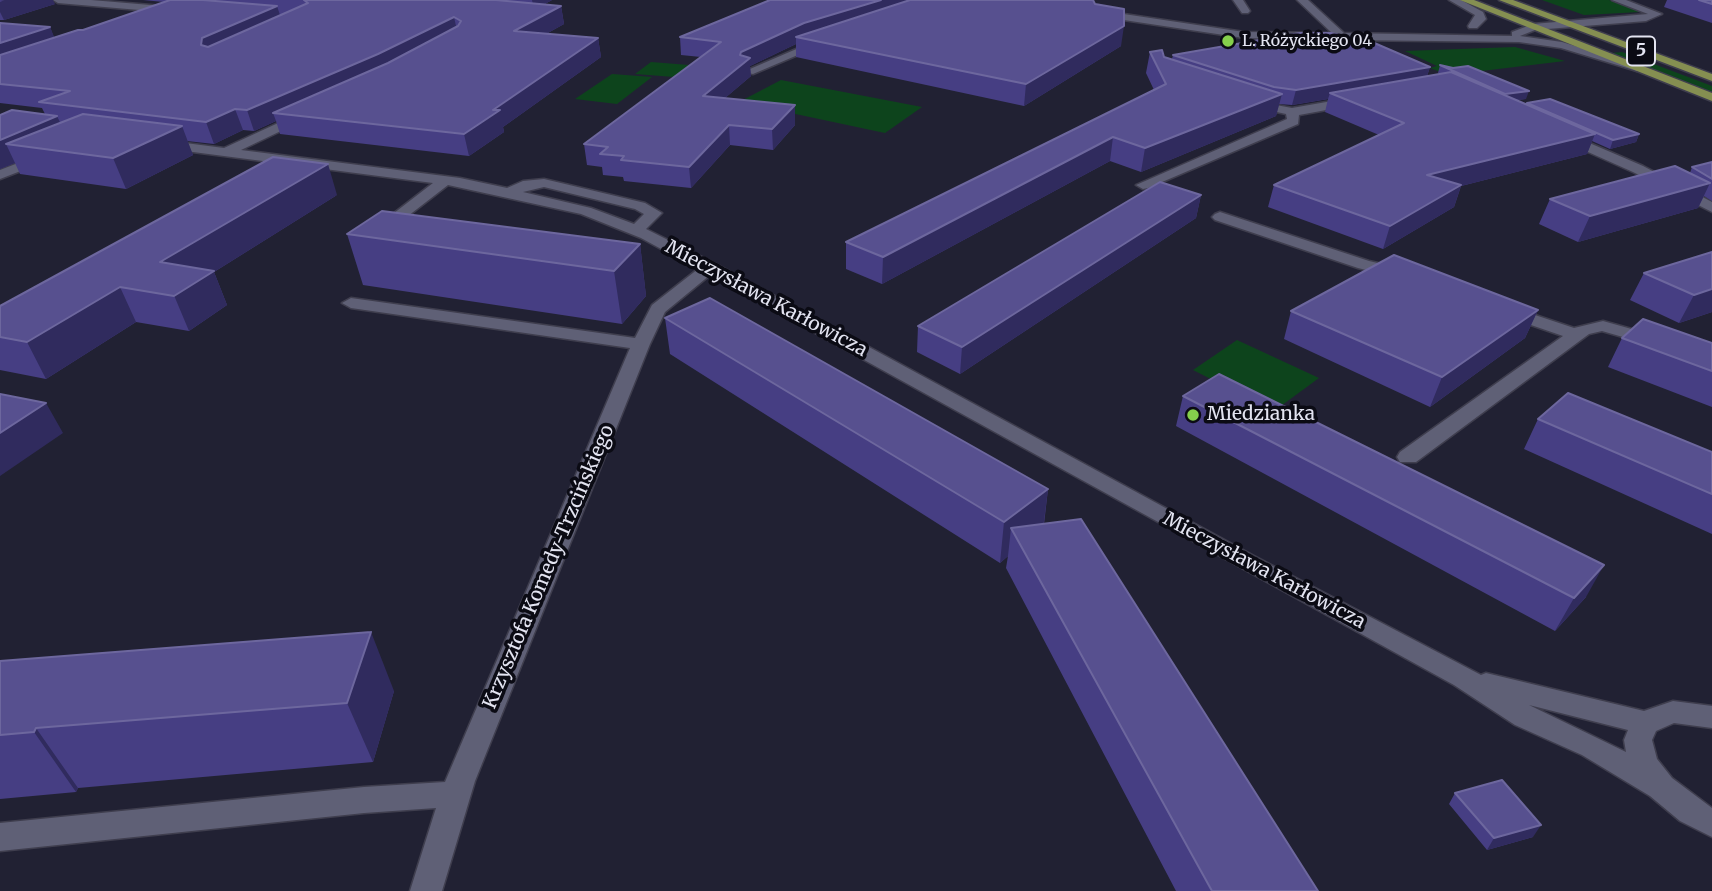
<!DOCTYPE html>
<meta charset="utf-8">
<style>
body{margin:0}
canvas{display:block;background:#212133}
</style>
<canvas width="1712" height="891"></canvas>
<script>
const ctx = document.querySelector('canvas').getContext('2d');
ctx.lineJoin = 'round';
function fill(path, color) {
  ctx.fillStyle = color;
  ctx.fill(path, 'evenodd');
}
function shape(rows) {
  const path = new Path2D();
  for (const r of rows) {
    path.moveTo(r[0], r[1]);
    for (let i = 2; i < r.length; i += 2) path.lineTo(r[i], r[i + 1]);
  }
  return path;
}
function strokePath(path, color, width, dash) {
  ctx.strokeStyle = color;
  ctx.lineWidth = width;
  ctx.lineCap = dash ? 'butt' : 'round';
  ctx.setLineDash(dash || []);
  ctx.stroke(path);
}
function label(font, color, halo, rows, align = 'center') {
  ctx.font = font + ' Merriweather,serif';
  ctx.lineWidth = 7;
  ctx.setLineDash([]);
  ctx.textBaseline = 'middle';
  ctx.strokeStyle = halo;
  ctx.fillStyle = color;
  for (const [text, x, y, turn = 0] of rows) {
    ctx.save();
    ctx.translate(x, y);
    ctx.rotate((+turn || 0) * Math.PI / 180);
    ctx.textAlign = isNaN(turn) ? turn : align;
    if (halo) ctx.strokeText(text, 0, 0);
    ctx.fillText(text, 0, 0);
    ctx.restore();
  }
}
fill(shape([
 [1542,0,1609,0,1640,12,1584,15],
 [1515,47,1565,61,1448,75,1430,68,1437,66,1405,51],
 [1622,52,1712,86,1712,92,1611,53],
 [651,62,714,67,700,79,635,74],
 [612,74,652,77,617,104,575,99],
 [781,80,922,107,885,133,739,102],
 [1237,340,1319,378,1274,411,1193,370]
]), '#0d441c');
const minor = shape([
 [53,0,91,0,174,7,179,10,174,13,58,3,53,0],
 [1233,0,1243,0,1250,11,1248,13,1242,13,1233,0],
 [1297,0,1308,0,1344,33,1512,36,1512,32,1533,24,1648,14,1612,0,1626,0,1662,14,1646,21,1535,30,1520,36,1562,42,1641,66,1643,68,1637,71,1561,48,1519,42,1349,40,1344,42,1338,40,1244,38,1097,16,1092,13,1097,10,1244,32,1332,33,1297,0],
 [1449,0,1461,0,1483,12,1486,19,1477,28,1469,28,1468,26,1475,15,1449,0],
 [822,38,827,41,826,43,753,74,743,72,822,38],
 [1355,97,1361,101,1359,104,1299,115,1298,124,1148,188,1143,189,1136,185,1287,119,1286,114,1249,106,1249,100,1292,108,1355,97],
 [302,112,306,113,306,119,241,150,460,178,507,188,523,181,544,179,645,203,662,213,646,229,716,264,1254,556,1481,675,1486,673,1644,711,1673,701,1712,706,1712,728,1674,723,1656,731,1652,740,1657,759,1672,778,1712,808,1712,837,1680,821,1650,796,1582,755,1515,725,1454,685,710,275,665,312,650,344,475,781,442,891,410,891,436,808,364,813,0,851,0,823,364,787,445,782,630,348,351,308,342,303,351,298,635,338,652,305,698,269,641,238,581,214,448,185,386,233,381,235,376,233,373,230,376,227,433,183,162,148,155,144,162,140,224,148,302,112],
 [544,187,635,209,644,214,634,224,591,208,523,192,544,187],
 [1529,705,1628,730,1624,740,1626,752,1529,705],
 [1566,133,1643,166,1712,202,1712,212,1633,172,1561,140,1561,134,1566,133],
 [44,153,51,157,49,160,0,179,0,170,44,153],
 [1220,212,1369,261,1404,269,1406,273,1398,278,1358,268,1215,220,1212,217,1215,214,1220,212],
 [1508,306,1574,328,1603,321,1660,337,1663,341,1654,346,1602,331,1589,334,1416,462,1400,462,1397,457,1400,452,1563,336,1502,315,1499,311,1508,306]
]);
const major = shape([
 [1460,0,1474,0,1712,93,1712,101,1460,0],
 [1499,0,1513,0,1712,74,1712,81,1499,0]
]);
strokePath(minor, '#3f3e4e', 3);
strokePath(major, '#3f3e4e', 3);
fill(minor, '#5f6076');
fill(major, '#858f51');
fill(shape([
 [0,0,55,4,4,20,0,20],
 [143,0,552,0,543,5,561,6,564,24,546,34,598,38,601,57,503,127,504,132,469,156,280,134,276,121,254,131,243,130,214,144,187,141,193,155,126,189,20,174,15,163,0,169,0,115,45,114,42,108,0,103,0,23,50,27,54,38,83,30,164,2],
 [770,0,1121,46,1024,106,796,57,796,44,750,66,751,76,725,98,795,125,773,150,730,145,691,188,624,181,623,177,603,175,602,167,587,165,584,144,701,57,681,55,680,37],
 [1667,0,1712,0,1712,23,1664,7],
 [1150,52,1172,59,1173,55,1430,67,1427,76,1440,74,1438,73,1440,65,1526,99,1516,100,1527,105,1527,103,1639,134,1636,142,1610,149,1592,141,1587,154,1461,186,1454,207,1383,249,1268,207,1274,185,1379,135,1325,112,1328,99,1292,105,1279,104,1276,116,1141,172,1110,161,882,284,846,269,846,242,1154,90,1146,73],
 [1712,162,1712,201,1704,196,1698,208,1578,242,1539,224,1550,199,1690,173,1692,167],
 [337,195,214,272,227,305,189,331,136,322,46,379,0,370,0,306],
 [1201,195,1196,218,960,374,917,352,918,326],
 [347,234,640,244,646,296,622,324,363,285],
 [1712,252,1712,312,1679,323,1630,300,1644,273],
 [1538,310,1525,338,1430,407,1284,339,1291,311],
 [665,318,1048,489,1044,524,1318,891,1176,891,1006,568,1008,556,1000,563,670,354],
 [1622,338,1712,343,1712,407,1608,367],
 [1183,396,1586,597,1555,631,1176,426],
 [1538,419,1712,452,1712,534,1524,449],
 [0,661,394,691,373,762,78,788,76,792,0,799],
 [1455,793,1533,837,1487,850,1449,804]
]), '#463e83');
fill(shape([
 [5,0,53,0,55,4,4,20,0,12,0,2],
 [532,0,552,0,534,10],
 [881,0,932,0,796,37,796,44,750,66,751,76,705,115,703,96,740,55,741,52,804,23],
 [277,6,283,24,209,57,201,45,202,38],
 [561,6,564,24,517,50,514,31],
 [454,17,458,35,273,113,276,121,254,131,247,110],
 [1124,26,1121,46,1024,106,1026,84],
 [50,27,58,46,0,65,0,43],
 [598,38,601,57,503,127,504,132,469,156,464,134,493,110],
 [1430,67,1425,82,1330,93,1328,99,1292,105,1296,90],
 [1529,91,1526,99,1502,101,1505,94],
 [1282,94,1276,116,1141,172,1145,148],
 [795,105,795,125,773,150,772,129],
 [235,109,243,130,214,144,206,122],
 [57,116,68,139,6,144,15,163,0,169,0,140],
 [729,125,730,145,691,188,689,167],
 [182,126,193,155,126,189,113,158],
 [1595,134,1587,154,1461,186,1454,207,1383,249,1390,226,1427,175],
 [1639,134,1636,142,1610,149,1613,140],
 [1113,137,1110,161,882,284,883,257],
 [328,164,337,195,214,272,227,305,189,331,160,262],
 [1710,183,1698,208,1578,242,1590,216],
 [1201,195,1196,218,960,374,962,347],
 [640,244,646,296,622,324,614,271],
 [120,287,136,322,46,379,27,342],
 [1712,289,1712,312,1679,323,1694,295],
 [1538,310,1525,338,1430,407,1442,377],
 [46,403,63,433,0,476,0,433],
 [1048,489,1043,529,1011,528,1008,556,1000,563,1004,522],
 [1604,565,1586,597,1555,631,1574,598],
 [371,632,394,691,373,762,347,703],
 [36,728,78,788,76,792,34,732],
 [1541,825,1533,837,1487,850,1494,838]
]), '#302b5e');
const building = shape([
 [170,0,203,0,277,6,202,38,201,45,208,47,308,3,304,0,496,0,561,6,514,31,598,38,493,110,500,110,464,134,273,113,388,63,458,26,461,21,454,17,378,54,247,110,235,109,206,122,39,102,70,91,0,84,0,55,78,30,83,30,170,0],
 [770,0,881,0,804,23,741,52,740,55,750,58,703,96,795,105,772,129,729,125,689,167,621,160,624,156,600,154,608,147,584,144,721,42,680,37,770,0],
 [910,0,1093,0,1095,4,1124,9,1124,26,1026,84,796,37,910,0],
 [1699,0,1712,0,1712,4,1699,0],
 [0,23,50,27,0,43,0,23],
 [1300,33,1331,33,1372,42,1430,67,1296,90,1274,87,1173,55,1300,33],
 [1162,50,1164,57,1282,94,1145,148,1113,137,883,257,846,242,1166,84,1150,52,1162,50],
 [1440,65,1453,68,1468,66,1529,91,1505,94,1440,65],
 [1451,72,1595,134,1427,175,1461,185,1390,226,1274,185,1404,123,1330,93,1451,72],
 [1550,99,1639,134,1613,140,1527,103,1550,99],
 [12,110,57,116,0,140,0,115,12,110],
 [83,114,182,126,113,158,6,144,83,114],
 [273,157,328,164,160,262,214,271,174,296,120,287,27,342,0,337,0,306,273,157],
 [1712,162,1712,179,1692,167,1712,162],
 [1675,166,1710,183,1590,216,1550,199,1675,166],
 [1160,182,1201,195,962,347,918,326,1160,182],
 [382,211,640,244,614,271,347,234,382,211],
 [1712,252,1712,289,1694,295,1644,273,1712,252],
 [1394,255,1538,310,1442,377,1291,311,1394,255],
 [710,298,1048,489,1004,522,665,318,710,298],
 [1643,319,1712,343,1712,371,1622,338,1643,319],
 [1219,374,1604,565,1574,598,1183,396,1219,374],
 [1568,393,1712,452,1712,494,1538,419,1568,393],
 [0,394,46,403,0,433,0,394],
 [1081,519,1318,891,1212,891,1011,528,1081,519],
 [371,632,347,703,36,728,34,732,0,735,0,661,371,632],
 [1502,780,1541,825,1494,838,1455,793,1502,780]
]);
fill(building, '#57508f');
strokePath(building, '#6d679e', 2);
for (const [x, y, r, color] of [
 [1228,41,7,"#85cf4c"],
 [1193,415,7,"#85cf4c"]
]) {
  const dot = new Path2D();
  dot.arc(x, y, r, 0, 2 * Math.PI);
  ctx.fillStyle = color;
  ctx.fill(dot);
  strokePath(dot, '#0b0b14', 2.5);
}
label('16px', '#e3e4f1', '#0b0b14', [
 ["L. Różyckiego 04",1242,41]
], 'left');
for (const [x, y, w] of [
 [1641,51,28]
]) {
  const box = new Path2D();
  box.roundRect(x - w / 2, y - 14.5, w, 29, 5);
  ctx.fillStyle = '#0b0b14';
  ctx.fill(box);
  strokePath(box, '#e3e4f1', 2);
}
label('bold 18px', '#e3e4f1', null, [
 ["5",1641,51]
]);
label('19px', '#e3e4f1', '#0b0b14', [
 ["Mieczysława Karłowicza",766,299,28],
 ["Krzysztofa Komedy-Trzcińskiego",549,567,-67],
 ["Mieczysława Karłowicza",1264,571,28]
]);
label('19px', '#e3e4f1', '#0b0b14', [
 ["Miedzianka",1207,415]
], 'left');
</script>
